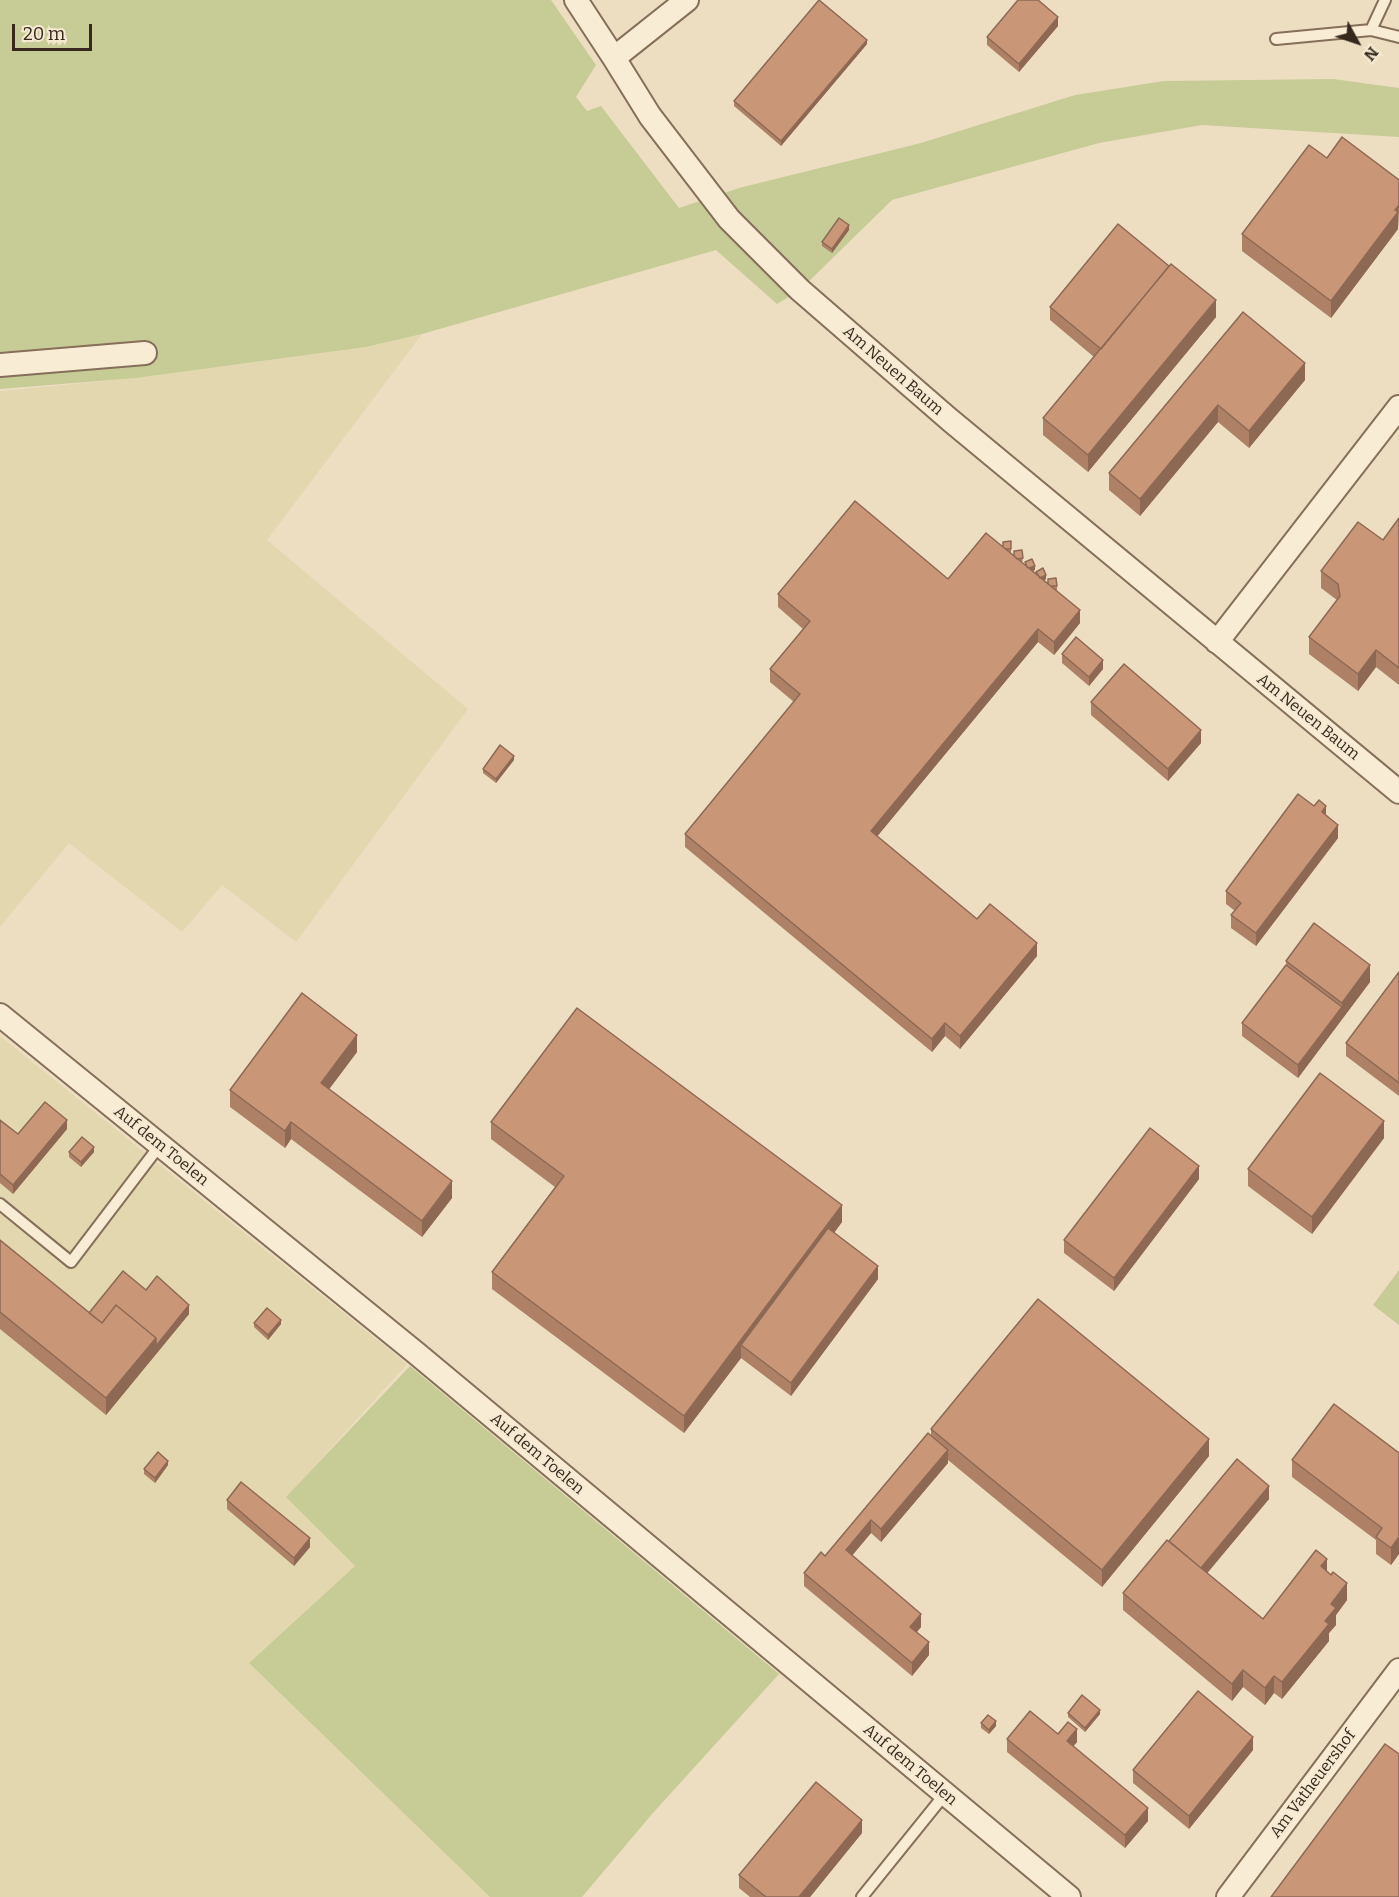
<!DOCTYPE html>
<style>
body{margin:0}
#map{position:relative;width:1399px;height:1897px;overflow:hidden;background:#eddec2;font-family:Bitter,serif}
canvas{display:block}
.north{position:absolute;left:1327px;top:12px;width:60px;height:60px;-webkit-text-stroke:4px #f5e9d1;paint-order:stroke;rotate:130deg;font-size:16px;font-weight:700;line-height:24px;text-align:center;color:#36281d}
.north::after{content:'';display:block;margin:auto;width:21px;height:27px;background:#36281d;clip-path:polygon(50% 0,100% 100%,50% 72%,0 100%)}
.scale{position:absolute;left:12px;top:24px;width:80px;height:27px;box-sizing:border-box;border:3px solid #36281d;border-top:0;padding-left:8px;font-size:18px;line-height:21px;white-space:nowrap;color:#36281d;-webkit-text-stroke:4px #f5e9d1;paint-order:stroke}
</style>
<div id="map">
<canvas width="1399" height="1897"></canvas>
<div class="north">N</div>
<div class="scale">20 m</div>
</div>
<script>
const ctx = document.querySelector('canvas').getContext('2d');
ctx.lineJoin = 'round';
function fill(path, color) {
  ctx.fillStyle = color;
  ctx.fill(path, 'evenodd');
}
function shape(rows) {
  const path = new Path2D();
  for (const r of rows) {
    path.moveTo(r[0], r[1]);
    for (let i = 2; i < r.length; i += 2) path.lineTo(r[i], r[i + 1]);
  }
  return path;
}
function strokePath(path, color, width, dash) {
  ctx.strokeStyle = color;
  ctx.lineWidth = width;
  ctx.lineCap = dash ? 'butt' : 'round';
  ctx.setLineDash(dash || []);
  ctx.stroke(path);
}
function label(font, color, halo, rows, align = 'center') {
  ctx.font = font + ' Bitter,serif';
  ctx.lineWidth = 4.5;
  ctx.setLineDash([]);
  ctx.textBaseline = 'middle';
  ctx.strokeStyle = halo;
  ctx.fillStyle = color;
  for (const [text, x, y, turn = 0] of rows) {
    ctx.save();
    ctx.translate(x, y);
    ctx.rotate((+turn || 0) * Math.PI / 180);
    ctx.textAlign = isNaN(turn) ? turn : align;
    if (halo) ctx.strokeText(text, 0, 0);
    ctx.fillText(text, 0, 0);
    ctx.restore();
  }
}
fill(shape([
 [422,334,267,540,468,709,296,942,222,885,182,932,69,843,0,927,0,391,136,378,366,347],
 [0,1036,407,1364,287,1497,355,1566,249,1663,490,1897,0,1897]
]), '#e2d7af');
fill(shape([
 [0,0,551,0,596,65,576,97,587,111,601,106,679,208,739,188,921,143,1075,95,1164,81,1333,79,1399,88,1399,137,1202,125,1099,143,892,200,800,290,777,304,716,250,422,334,366,347,136,378,0,389],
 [1399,1270,1399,1325,1373,1305],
 [410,1366,779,1674,652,1814,582,1897,490,1897,249,1663,355,1566,286,1497]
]), '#c7cb96');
const service = shape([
 [1385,0,1371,30,1399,37],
 [1276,39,1371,30],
 [0,1204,71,1262,160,1145],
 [862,1897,945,1794]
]);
const minor = shape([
 [576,0,614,58],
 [687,0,614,58,650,116,729,219,800,290,950,420,1399,792],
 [0,365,145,353],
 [1217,642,1399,407],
 [0,1015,416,1353,1069,1897],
 [1228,1897,1399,1670]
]);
strokePath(service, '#866f5a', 14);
strokePath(minor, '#866f5a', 26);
strokePath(service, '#f8ecd5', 10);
strokePath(minor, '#f8ecd5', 22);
fill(shape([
 [1058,26,1019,72,987,45,987,37],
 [867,44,781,146,734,106,734,101],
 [1327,158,1399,180,1398,229,1331,318,1242,251,1242,234],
 [849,230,832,253,822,246,822,242],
 [1050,307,1216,317,1088,472,1043,435,1043,418,1094,357,1050,320],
 [1243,312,1305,380,1249,448,1218,422,1140,516,1109,490,1109,473],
 [1399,518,1399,685,1376,667,1358,691,1309,654,1309,637,1337,600,1321,588,1321,571,1383,540],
 [1003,547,1011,549,1011,553,1014,556,1023,558,1022,563,1025,565,1025,562,1035,570,1032,571,1036,574,1036,572,1046,579,1044,581,1048,584,1057,586,1057,590,1056,590,1080,623,1054,655,1038,642,877,836,977,919,1037,956,960,1049,945,1036,932,1052,685,847,685,834,794,702,770,682,770,669,803,629,778,607,778,594,948,579],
 [1062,654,1103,669,1089,686,1062,663],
 [1091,702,1201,743,1168,781,1091,715],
 [514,760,496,783,483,773,483,769],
 [1326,816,1338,838,1256,946,1231,928,1231,915,1235,911,1226,904,1226,891],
 [1286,961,1370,982,1298,1078,1242,1036,1242,1023,1286,965],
 [1399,972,1399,1096,1346,1056,1346,1043],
 [357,1052,329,1089,452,1198,422,1237,291,1139,285,1148,230,1107,230,1090],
 [0,1120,18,1134,67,1129,13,1194,0,1183],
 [491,1122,842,1222,834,1233,878,1279,791,1396,741,1358,684,1433,492,1289,492,1272,555,1187,491,1139],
 [1384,1138,1312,1234,1248,1186,1248,1169],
 [69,1152,94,1152,81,1167,69,1157],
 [1199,1179,1114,1291,1064,1253,1064,1240],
 [0,1240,89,1313,146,1290,189,1314,106,1415,0,1329],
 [254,1323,281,1324,268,1340,254,1327],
 [931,1429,1209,1456,1102,1587,948,1460,948,1463,881,1542,871,1533,852,1555,921,1627,917,1632,929,1655,912,1676,804,1586,804,1573,825,1556,931,1436],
 [1399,1453,1399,1554,1391,1565,1376,1554,1376,1540,1292,1477,1292,1460],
 [168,1465,155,1483,144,1474,144,1469],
 [1269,1499,1207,1573,1263,1619,1327,1571,1347,1600,1336,1615,1336,1625,1329,1633,1329,1641,1282,1699,1274,1693,1265,1705,1243,1687,1232,1701,1123,1610,1123,1593,1169,1541],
 [227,1500,310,1547,294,1566,227,1509],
 [1068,1713,1100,1714,1085,1732,1068,1717],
 [981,1723,996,1726,989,1734,981,1728],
 [1058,1734,1077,1742,1073,1746,1148,1821,1125,1848,1007,1752,1007,1739],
 [1253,1750,1189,1829,1133,1783,1133,1770],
 [862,1833,810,1897,750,1897,739,1888,739,1875]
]), '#ae8167');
fill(shape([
 [1058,17,1058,26,1019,72,1019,64],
 [867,40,867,44,781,146,781,141],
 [1399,205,1398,229,1331,318,1331,301],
 [849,225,849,230,832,253,832,249],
 [1216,300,1216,317,1088,472,1088,455],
 [1305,363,1305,380,1249,448,1249,431],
 [1218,405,1218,422,1140,516,1140,499],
 [1035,566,1035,570,1028,573,1028,569],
 [1046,575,1046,579,1039,583,1039,578],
 [1080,610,1080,623,1054,655,1054,642],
 [1038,629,1038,642,871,844,871,831],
 [1376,650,1376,667,1358,691,1358,674],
 [1103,660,1103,669,1089,686,1089,677],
 [1201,730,1201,743,1168,781,1168,769],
 [514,756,514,760,496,783,496,779],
 [1326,806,1326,819,1322,812],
 [1338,825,1338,838,1256,946,1256,933],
 [1037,943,1037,956,960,1049,960,1036],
 [1370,965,1370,982,1298,1078,1298,1065,1342,1007,1342,1003],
 [945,1023,945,1036,932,1052,932,1039],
 [357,1035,357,1052,321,1100,321,1083],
 [67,1120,67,1129,13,1194,13,1185],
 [1384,1121,1384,1138,1312,1234,1312,1217],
 [291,1122,291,1139,285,1148,285,1131],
 [94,1147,94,1152,81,1167,81,1162],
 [1199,1166,1199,1179,1114,1291,1114,1278],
 [452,1181,452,1198,422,1237,422,1221],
 [842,1205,842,1222,747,1350,741,1345,741,1358,684,1433,684,1416],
 [878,1266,878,1279,791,1396,791,1383],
 [189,1305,189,1314,106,1415,106,1398,156,1338],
 [281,1320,281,1324,268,1340,268,1335],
 [1209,1439,1209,1456,1102,1587,1102,1570],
 [948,1450,948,1463,881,1542,881,1529],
 [168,1461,168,1465,155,1483,155,1478],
 [1269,1486,1269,1499,1199,1583,1199,1570],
 [871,1520,871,1533,846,1563,846,1550],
 [1399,1537,1399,1554,1391,1565,1391,1548],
 [310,1538,310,1547,294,1566,294,1558],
 [1327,1559,1327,1576,1321,1566],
 [1347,1583,1347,1600,1336,1615,1336,1625,1329,1633,1329,1641,1282,1699,1282,1682,1325,1621,1331,1604],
 [921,1614,921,1627,910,1640,910,1627],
 [929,1642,929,1655,912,1676,912,1663],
 [1243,1670,1243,1687,1232,1701,1232,1684],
 [1274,1676,1274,1693,1265,1705,1265,1688],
 [1100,1710,1100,1714,1085,1732,1085,1728],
 [996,1721,996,1726,989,1734,989,1730],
 [1077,1729,1077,1742,1067,1754,1067,1741],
 [1253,1737,1253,1750,1189,1829,1189,1816],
 [1148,1808,1148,1821,1125,1848,1125,1835],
 [862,1820,862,1833,810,1897,799,1897]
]), '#8d6954');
const building = shape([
 [819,0,867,40,781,141,734,101,819,0],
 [1018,0,1038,0,1058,17,1019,64,987,37,1018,0],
 [1342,137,1399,180,1399,205,1395,210,1398,212,1331,301,1242,234,1309,145,1327,158,1342,137],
 [839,218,849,225,832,249,822,242,839,218],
 [1118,224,1169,266,1101,349,1050,307,1118,224],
 [1171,264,1216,300,1088,455,1043,418,1171,264],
 [1243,312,1305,363,1249,431,1218,405,1140,499,1109,473,1243,312],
 [855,501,948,579,986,533,1080,610,1054,642,1038,629,871,831,977,919,990,904,1037,943,960,1036,945,1023,932,1039,685,834,800,694,770,669,810,621,778,594,855,501],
 [1399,518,1399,668,1376,650,1358,674,1309,637,1340,596,1338,584,1321,571,1358,522,1383,540,1399,518],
 [1011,541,1011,549,1006,549,1003,547,1003,542,1011,541],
 [1022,550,1023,558,1017,559,1014,556,1014,551,1022,550],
 [1032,559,1035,566,1029,568,1027,567,1025,562,1032,559],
 [1043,568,1046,575,1040,578,1036,572,1043,568],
 [1056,578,1057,586,1051,586,1048,584,1048,579,1056,578],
 [1076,637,1103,660,1089,677,1062,654,1076,637],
 [1124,664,1201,730,1168,769,1091,702,1124,664],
 [500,745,514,756,496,779,483,769,500,745],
 [1298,794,1314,806,1319,800,1326,806,1322,812,1338,825,1256,933,1231,915,1241,903,1226,891,1298,794],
 [1314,923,1370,965,1342,1003,1286,961,1314,923],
 [1286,965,1342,1007,1298,1065,1242,1023,1286,965],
 [1399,972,1399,1083,1346,1043,1399,972],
 [302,993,357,1035,321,1083,452,1181,422,1221,291,1122,285,1131,230,1090,302,993],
 [577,1008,842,1205,684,1416,492,1272,564,1176,491,1122,577,1008],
 [1320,1073,1384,1121,1312,1217,1248,1169,1320,1073],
 [45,1102,67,1120,13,1185,0,1174,0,1120,18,1134,45,1102],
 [1150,1128,1199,1166,1114,1278,1064,1240,1150,1128],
 [82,1137,94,1147,81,1162,69,1152,82,1137],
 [828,1228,878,1266,791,1383,741,1345,828,1228],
 [0,1240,102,1323,116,1305,156,1338,106,1398,0,1312,0,1240],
 [123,1271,146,1290,157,1276,189,1305,156,1346,156,1338,116,1305,102,1323,89,1313,123,1271],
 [1038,1299,1209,1439,1102,1570,931,1429,1038,1299],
 [267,1308,281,1320,268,1335,254,1323,267,1308],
 [1334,1404,1399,1453,1399,1537,1391,1548,1376,1537,1382,1528,1292,1460,1334,1404],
 [928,1433,948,1450,881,1529,871,1520,846,1550,921,1614,910,1627,929,1642,912,1663,804,1573,821,1552,825,1556,928,1433],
 [158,1452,168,1461,155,1478,144,1469,158,1452],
 [1237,1459,1269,1486,1201,1568,1169,1541,1237,1459],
 [241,1482,310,1538,294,1558,227,1500,241,1482],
 [1167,1540,1263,1619,1316,1550,1327,1559,1321,1566,1331,1575,1333,1572,1347,1583,1331,1604,1336,1608,1325,1621,1329,1624,1282,1682,1274,1676,1265,1688,1243,1670,1232,1684,1123,1593,1167,1540],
 [1198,1691,1253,1737,1189,1816,1133,1770,1198,1691],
 [1082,1695,1100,1710,1085,1728,1068,1713,1082,1695],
 [1030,1711,1058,1734,1068,1722,1077,1729,1067,1741,1148,1808,1125,1835,1007,1739,1030,1711],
 [988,1715,996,1721,989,1730,981,1723,988,1715],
 [1385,1744,1399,1754,1399,1897,1271,1897,1385,1744],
 [816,1782,862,1820,799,1897,766,1897,739,1875,816,1782]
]);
fill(building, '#ca9678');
strokePath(building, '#8d6954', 1.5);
label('16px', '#36281d', '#f5e9d1', [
 ["Am Neuen Baum",893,371,41],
 ["Am Neuen Baum",1308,717,39],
 ["Auf dem Toelen",161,1146,39],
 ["Auf dem Toelen",537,1454,40],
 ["Auf dem Toelen",910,1765,40],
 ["Am Vatheuershof",1313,1784,-53]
]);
</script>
